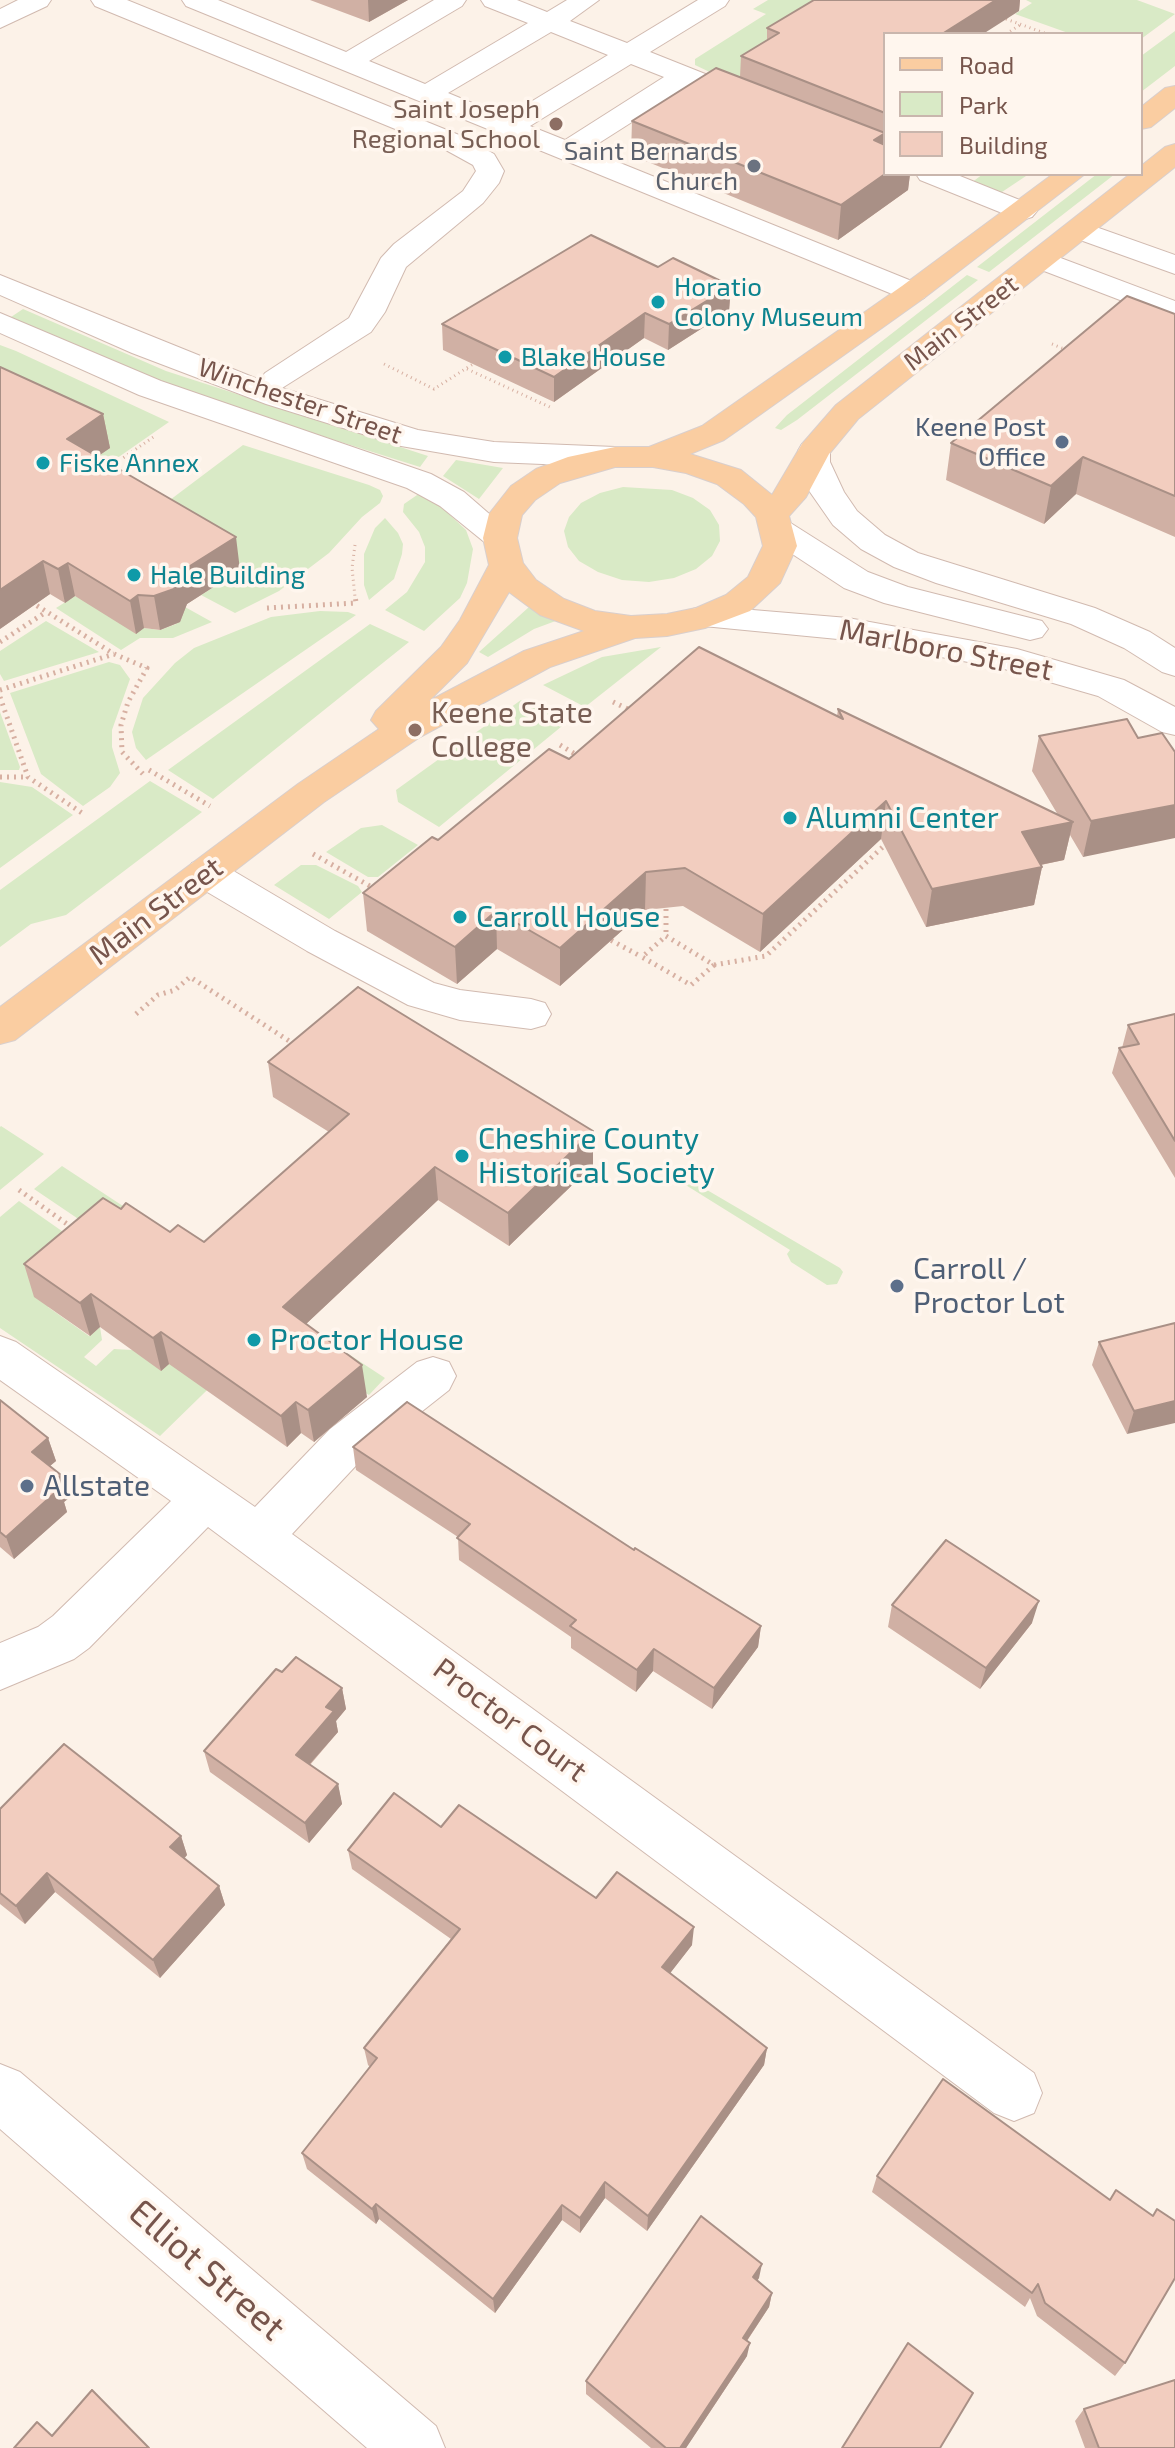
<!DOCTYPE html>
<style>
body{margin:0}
#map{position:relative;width:1175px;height:2448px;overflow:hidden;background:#fcf2e8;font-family:"Exo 2",sans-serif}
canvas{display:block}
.legend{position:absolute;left:883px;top:32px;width:260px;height:144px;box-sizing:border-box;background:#fff6ee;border:2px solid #c9b6ad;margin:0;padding:10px 14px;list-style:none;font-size:24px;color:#77554c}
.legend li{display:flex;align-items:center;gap:16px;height:40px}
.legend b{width:40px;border:2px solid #c9b6ad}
</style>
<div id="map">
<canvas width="1175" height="2448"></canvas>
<ul class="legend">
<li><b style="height:10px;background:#facda1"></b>Road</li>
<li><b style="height:22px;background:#d9eac6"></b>Park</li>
<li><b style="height:22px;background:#f2cdbf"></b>Building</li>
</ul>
</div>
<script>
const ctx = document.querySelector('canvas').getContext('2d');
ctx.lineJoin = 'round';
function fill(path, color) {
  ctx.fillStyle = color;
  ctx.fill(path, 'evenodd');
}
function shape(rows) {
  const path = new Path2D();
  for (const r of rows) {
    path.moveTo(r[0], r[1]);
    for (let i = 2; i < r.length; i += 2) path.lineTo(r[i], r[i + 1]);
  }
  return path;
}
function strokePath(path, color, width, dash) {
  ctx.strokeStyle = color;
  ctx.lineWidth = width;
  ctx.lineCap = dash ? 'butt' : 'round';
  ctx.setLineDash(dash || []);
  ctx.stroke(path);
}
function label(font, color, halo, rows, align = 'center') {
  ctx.font = font + ' "Exo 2",sans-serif';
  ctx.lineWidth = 7;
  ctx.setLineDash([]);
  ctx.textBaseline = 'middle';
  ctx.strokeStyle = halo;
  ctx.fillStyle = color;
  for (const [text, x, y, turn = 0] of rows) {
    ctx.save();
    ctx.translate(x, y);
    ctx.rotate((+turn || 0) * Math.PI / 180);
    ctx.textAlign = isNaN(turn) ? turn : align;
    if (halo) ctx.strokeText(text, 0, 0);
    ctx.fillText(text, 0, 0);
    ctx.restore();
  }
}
fill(shape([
 [768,0,856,0,873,36,885,41,739,86,695,65,695,59,766,14,753,9],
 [1026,0,1137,0,1175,14,1141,39,1141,34,1071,34,1015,14,1032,3],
 [1175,31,1175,66,1141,92,1141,56],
 [983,174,1029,174,1002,192,996,192,971,183],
 [1097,174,1115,174,989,272,977,267],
 [967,275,978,280,797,420,781,430,775,428,787,415],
 [23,309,166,371,428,456,420,467,268,419,127,370,11,317],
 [0,345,16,351,169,422,77,486,64,479,109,447,0,378],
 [243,445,369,485,380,490,383,496,380,503,362,517,329,553,279,591,235,613,201,595,239,571,154,512],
 [456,460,503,468,479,499,443,476],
 [623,487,672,490,693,498,710,510,719,525,720,541,712,556,696,569,674,578,649,582,622,580,598,572,579,561,568,547,564,531,569,517,581,503,600,493],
 [420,493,435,501,466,530,473,549,467,583,460,598,424,631,385,610,407,592,425,562,425,547,419,532,403,512,404,504],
 [385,518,398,533,403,544,402,554,394,579,369,600,364,585,364,554,375,528],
 [75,596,144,628,160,630,176,624,185,607,212,622,173,638,140,638,121,650,56,608],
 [529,607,561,619,534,629,488,657,479,652],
 [320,611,348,612,356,615,146,760,136,748,132,732,143,698,175,663,194,648,271,617],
 [46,621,99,652,4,681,0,674,0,651],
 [370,624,409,642,213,799,168,770],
 [661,647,585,707,543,685,602,657],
 [109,662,120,665,130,679,112,730,112,747,120,773,110,787,83,806,41,774,10,693],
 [521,700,567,722,439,827,398,802,396,790],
 [0,712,20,767,19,770,0,770],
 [150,781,202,812,66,915,31,924,0,947,0,890],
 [0,782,32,787,73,815,0,868],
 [382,825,418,845,378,877,368,877,326,852,361,828],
 [301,865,316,865,358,886,362,892,329,919,274,885],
 [1,1126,44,1154,0,1190,0,1127],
 [62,1166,385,1378,369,1395,105,1237,34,1189],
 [673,1170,840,1268,843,1272,837,1284,827,1285,791,1262,787,1254,790,1250,668,1174],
 [19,1201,89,1250,48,1307,89,1336,100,1327,102,1340,84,1357,96,1366,114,1349,132,1350,205,1331,242,1356,160,1436,0,1328,0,1217]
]), '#d9eac6');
const minor = shape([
 [18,0,51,0,47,6,0,28,0,9,18,0],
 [91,0,127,0,464,137,494,154,504,171,499,183,483,203,406,267,385,312,371,332,282,388,418,430,494,442,615,447,627,450,631,457,627,464,615,467,494,462,401,446,266,404,132,353,0,295,0,275,260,380,265,373,349,318,381,258,394,244,463,191,476,171,473,165,444,149,95,6,91,0],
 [182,0,218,0,346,52,434,0,466,0,462,6,369,61,425,84,528,23,485,6,481,0,517,0,547,12,567,0,599,0,570,21,627,43,698,0,729,0,725,6,650,52,763,97,767,103,763,109,753,111,743,109,687,87,588,150,924,286,928,292,924,298,913,301,902,298,186,6,182,0],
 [551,32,608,55,506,117,448,93,551,32],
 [631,64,664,77,565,140,530,126,631,64],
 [916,174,955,174,1032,205,1037,211,1032,217,1022,220,1012,217,920,180,916,174],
 [1079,221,1175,255,1175,274,1069,236,1064,230,1069,224,1079,221],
 [1042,251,1175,301,1175,321,1031,266,1027,260,1031,254,1042,251],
 [0,313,161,381,431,474,464,492,517,538,512,545,500,548,488,545,440,506,407,488,139,395,0,333,0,313],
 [814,441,826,444,830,451,830,462,844,492,857,511,885,535,918,553,1095,608,1150,632,1175,648,1175,676,1162,672,1124,648,1071,624,936,583,894,567,861,549,833,525,810,492,798,462,798,451,802,444,814,441],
 [777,519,789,522,868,572,908,587,1042,621,1048,629,1042,637,1030,640,884,603,844,588,765,536,760,529,765,522,777,519],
 [705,606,848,618,1017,649,1124,680,1175,707,1175,735,1162,732,1098,696,1001,668,848,640,693,625,687,617,693,609,705,606],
 [206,859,220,863,335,931,434,983,460,990,531,999,545,1003,551,1014,545,1025,531,1029,460,1020,408,1005,307,951,192,883,187,873,192,863,206,859],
 [0,1336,16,1342,255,1507,330,1429,417,1362,433,1357,449,1362,456,1376,449,1390,364,1457,292,1534,1034,2073,1042,2093,1034,2113,1014,2121,994,2113,208,1527,89,1648,74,1659,0,1690,0,1643,38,1627,53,1616,171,1501,0,1380,0,1336],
 [0,2064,20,2072,436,2426,445,2448,367,2448,0,2129,0,2064]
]);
const major = shape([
 [1175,86,1175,108,1151,127,1141,129,1141,107,1165,88,1175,86],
 [1175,144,1175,167,858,419,829,454,806,497,789,516,797,546,780,583,750,611,705,628,667,636,635,638,550,667,420,737,324,802,15,1040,0,1044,0,1007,298,784,379,729,371,720,376,711,441,647,460,620,489,565,483,538,489,514,511,486,536,469,568,457,615,447,649,447,702,426,902,286,1053,174,1085,174,924,298,744,426,724,440,690,454,741,470,772,495,802,444,836,405,1130,174,1141,174,1141,166,1165,147,1175,144],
 [615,467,653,467,686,473,717,484,744,504,756,517,763,546,748,577,726,595,696,608,667,614,631,616,595,611,564,599,536,580,523,563,517,538,522,515,535,500,560,483,615,467],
 [509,592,540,615,584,631,524,651,429,701,467,663,509,592]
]);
strokePath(minor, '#d1bab0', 2);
strokePath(major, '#d9cfcd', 2);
strokePath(shape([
 [1006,19,1047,34],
 [1006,34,1020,25],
 [1052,344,1069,351],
 [384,364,434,389,473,364],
 [467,369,552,408],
 [107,469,155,436],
 [355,545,352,568,355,597]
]), '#d7b0a2', 3, [1, 4]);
strokePath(shape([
 [31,602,114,654,147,668,128,702,121,725,122,752,143,774],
 [267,608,356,603,355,595],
 [0,642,46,612],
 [0,690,114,654],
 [0,697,28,777,85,815],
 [613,702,630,710],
 [560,745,580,757],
 [149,770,210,806],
 [0,777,28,777],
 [313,854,377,890],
 [666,909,666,936],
 [666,936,714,965,691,985,642,957,666,936],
 [605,937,642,957],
 [714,965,766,956,887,843],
 [136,1014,158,995,175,990,190,977,297,1046],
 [19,1190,74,1229]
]), '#d7b0a2', 5, [2, 5]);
fill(minor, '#fff');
fill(major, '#facda1');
fill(shape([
 [310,0,408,0,369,22],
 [814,0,1020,0,1019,11,885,34,885,143,884,144,885,174,910,174,908,190,838,240,631,155,632,121,740,77,741,56,767,40,767,28],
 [658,267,731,286,729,311,668,350,644,338,554,402,443,350,442,324],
 [1175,314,1175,537,1076,494,1044,524,946,480,951,443],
 [103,414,110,448,97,457,240,570,187,604,180,622,160,630,144,628,136,634,75,596,65,603,50,594,0,629],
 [838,709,1058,815,1032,771,1039,736,1127,719,1083,857,1070,835,1064,860,1041,865,1042,867,1034,905,926,927,881,839,760,952,683,906,645,910,560,986,497,949,457,984,367,931,363,893,438,840,569,759,837,716],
 [1175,1014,1175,1178,1112,1073,1119,1048,1122,1048,1128,1025],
 [268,1062,593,1131,593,1165,509,1246,438,1200,306,1324,367,1397,314,1442,301,1433,287,1447,169,1364,161,1371,100,1327,90,1336,34,1297,24,1264,121,1209,170,1232,204,1242,329,1132,273,1097],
 [1175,1323,1127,1434,1092,1365,1099,1342],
 [0,1400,48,1438,56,1461,50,1466,69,1498,64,1502,67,1512,14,1559,0,1547],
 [353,1447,634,1550,761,1626,758,1647,712,1709,653,1671,636,1692,571,1648,571,1637,459,1560,458,1537,356,1470],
 [892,1605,1032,1623,980,1689,888,1627],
 [282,1672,342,1688,346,1709,336,1721,338,1732,310,1765,338,1784,342,1804,309,1843,210,1772,204,1751],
 [0,1809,181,1836,187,1855,184,1859,219,1886,225,1905,160,1978,55,1892,25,1924,0,1904],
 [441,1827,596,1898,692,1945,670,1973,767,2048,764,2065,647,2231,605,2198,580,2233,562,2220,495,2313,379,2219,376,2224,307,2169,302,2153,370,2067,368,2065,364,2048,451,1939,352,1869,348,1850],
 [943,2079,1125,2363,1115,2376,1037,2316,1030,2298,1025,2307,872,2192,877,2176],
 [759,2278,757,2281,772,2293,769,2307,747,2341,747,2356,686,2448,651,2448,586,2394,586,2381],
 [1084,2409,1175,2448,1085,2448,1075,2421]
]), '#d0b0a4');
fill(shape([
 [368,0,408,0,369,22],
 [996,0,1020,0,1019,11,983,34,942,34],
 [885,133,882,167,874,140],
 [885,174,910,174,908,190,838,240,841,205],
 [731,286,729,311,668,350,669,324],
 [645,313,644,338,554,402,554,377],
 [103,414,110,448,73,473,67,439],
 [1083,457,1076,494,1044,524,1051,486],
 [236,537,240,570,187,604,180,622,160,630,154,596,182,571],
 [43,561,50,594,0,629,0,590],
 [68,563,75,596,65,603,58,569],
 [138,595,144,628,136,634,130,601],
 [886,801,881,839,760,952,763,914],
 [1175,805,1175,838,1083,857,1091,821],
 [1073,822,1064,860,1015,870,1022,832],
 [1042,867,1034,905,926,927,932,889],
 [646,872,645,910,560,986,560,948],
 [496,911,497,949,457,984,455,947],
 [593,1131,593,1165,509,1246,508,1213],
 [435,1167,438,1200,289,1340,283,1307],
 [91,1294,100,1327,90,1336,80,1303],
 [161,1332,169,1364,161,1371,153,1338],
 [362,1365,367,1397,314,1442,308,1410],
 [1175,1401,1175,1423,1127,1434,1134,1411],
 [296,1402,301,1433,287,1447,281,1416],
 [48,1438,56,1461,39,1475,32,1452],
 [61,1475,69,1498,64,1502,67,1512,14,1559,6,1537,52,1483],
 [1039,1601,1032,1623,980,1689,986,1668],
 [761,1626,758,1647,712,1709,714,1688],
 [654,1649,653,1671,636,1692,637,1670],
 [342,1688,346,1709,336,1721,338,1732,300,1775,296,1755,326,1707],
 [338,1784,342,1804,309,1843,305,1823],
 [181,1836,187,1855,176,1867,170,1847],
 [47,1873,55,1892,25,1924,16,1906],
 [219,1886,225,1905,160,1978,153,1960],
 [694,1927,692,1945,661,1985,662,1967],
 [767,2048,764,2065,647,2231,648,2216],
 [605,2182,605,2198,580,2233,580,2218],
 [376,2204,379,2219,376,2224,372,2209],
 [562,2205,562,2220,495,2313,493,2299],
 [762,2264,759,2278,750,2291,753,2277],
 [772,2293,769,2307,740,2351,743,2338],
 [750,2343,747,2356,686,2448,680,2448]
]), '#a99086');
const building = shape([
 [814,0,996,0,942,34,885,34,885,113,741,56,779,33,767,28,814,0],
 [716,68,885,133,874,140,885,145,885,174,841,205,632,121,716,68],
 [591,235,658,267,673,258,731,286,669,324,645,313,554,377,442,324,591,235],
 [1127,296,1175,314,1175,496,1083,457,1051,486,951,443,1127,296],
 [0,367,103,414,67,439,236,537,182,571,174,589,154,596,138,595,130,601,68,563,58,569,43,561,0,590,0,367],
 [699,647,843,719,838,709,1073,822,1022,832,1042,867,932,889,886,801,763,914,685,868,646,872,560,948,496,911,455,947,363,893,432,837,438,840,549,749,569,759,699,647],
 [1127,719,1138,738,1162,733,1175,752,1175,805,1091,821,1039,736,1127,719],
 [358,987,593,1131,508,1213,435,1167,283,1307,362,1365,308,1410,296,1402,281,1416,161,1332,153,1338,91,1294,80,1303,24,1264,103,1198,121,1209,126,1203,170,1232,178,1225,204,1242,349,1114,268,1062,358,987],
 [1175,1014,1175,1141,1119,1048,1139,1044,1128,1025,1175,1014],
 [1175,1323,1175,1401,1134,1411,1099,1342,1175,1323],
 [0,1400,48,1438,32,1452,61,1475,52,1483,59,1489,6,1537,0,1532,0,1400],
 [407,1402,634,1550,635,1548,761,1626,714,1688,654,1649,637,1670,570,1626,576,1620,457,1538,470,1524,353,1447,407,1402],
 [946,1540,1039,1601,986,1668,892,1605,946,1540],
 [296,1657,342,1688,326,1707,334,1711,296,1755,338,1784,305,1823,204,1751,276,1669,282,1672,296,1657],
 [64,1744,181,1836,170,1847,219,1886,153,1960,47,1873,16,1906,0,1893,0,1809,64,1744],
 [394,1793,441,1827,459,1805,596,1898,617,1872,694,1927,662,1967,767,2048,648,2216,605,2182,580,2218,562,2205,493,2299,376,2204,372,2209,302,2153,377,2058,364,2048,460,1929,348,1850,394,1793],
 [943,2079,1110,2200,1116,2190,1153,2216,1157,2209,1175,2221,1175,2278,1125,2363,1045,2303,1038,2284,1032,2293,877,2176,943,2079],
 [701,2216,762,2264,753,2277,772,2293,743,2338,750,2343,680,2448,666,2448,586,2381,701,2216],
 [908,2343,973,2393,940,2448,842,2448,908,2343],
 [1175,2380,1175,2448,1099,2448,1084,2409,1175,2380],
 [92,2390,149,2448,14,2448,37,2422,52,2436,92,2390]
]);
fill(building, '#f2cdbf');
strokePath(building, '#a99086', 2);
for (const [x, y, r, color] of [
 [556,124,8,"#8d6e63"],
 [754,166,8,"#6b7280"],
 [658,302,8,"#0f9aa8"],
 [505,357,8,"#0f9aa8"],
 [1062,442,8,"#5c6f8a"],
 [43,463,8,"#0f9aa8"],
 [134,575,8,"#0f9aa8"],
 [415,730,8,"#8d6e63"],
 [790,818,8,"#0f9aa8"],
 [460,917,8,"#0f9aa8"],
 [462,1156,8,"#0f9aa8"],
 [897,1286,8,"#5c6f8a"],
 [254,1340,8,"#0f9aa8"],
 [27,1486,8,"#5c6f8a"]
]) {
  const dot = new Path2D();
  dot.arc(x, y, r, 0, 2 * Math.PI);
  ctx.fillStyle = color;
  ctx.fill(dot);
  strokePath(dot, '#fff6ee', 3);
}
label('26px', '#785e54', '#fff6ee', [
 ["Saint Joseph",540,109],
 ["Regional School",540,139]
], 'right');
label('26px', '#5b616d', '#fff6ee', [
 ["Saint Bernards",738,151],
 ["Church",738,181]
], 'right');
label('26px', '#0d838f', '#fff6ee', [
 ["Horatio",674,287],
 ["Colony Museum",674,317],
 ["Blake House",521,357],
 ["Fiske Annex",59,463],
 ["Hale Building",150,575]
], 'left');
label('26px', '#77554c', '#fff6ee', [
 ["Main Street",961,323,-38],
 ["Winchester Street",300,401,19]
]);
label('26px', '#4e5e75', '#fff6ee', [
 ["Keene Post",1046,427],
 ["Office",1046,457]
], 'right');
label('30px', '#77554c', '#fff6ee', [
 ["Marlboro Street",946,650,11],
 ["Main Street",156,911,-37],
 ["Proctor Court",510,1720,37]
]);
label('30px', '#785e54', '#fff6ee', [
 ["Keene State",431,713],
 ["College",431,747]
], 'left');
label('30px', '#0d838f', '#fff6ee', [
 ["Alumni Center",806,818],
 ["Carroll House",476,917],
 ["Cheshire County",478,1139],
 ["Historical Society",478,1173],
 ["Proctor House",270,1340]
], 'left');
label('30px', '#4e5e75', '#fff6ee', [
 ["Carroll /",913,1269],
 ["Proctor Lot",913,1303],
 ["Allstate",43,1486]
], 'left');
label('36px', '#77554c', '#fff6ee', [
 ["Elliot Street",207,2270,41]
]);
</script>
